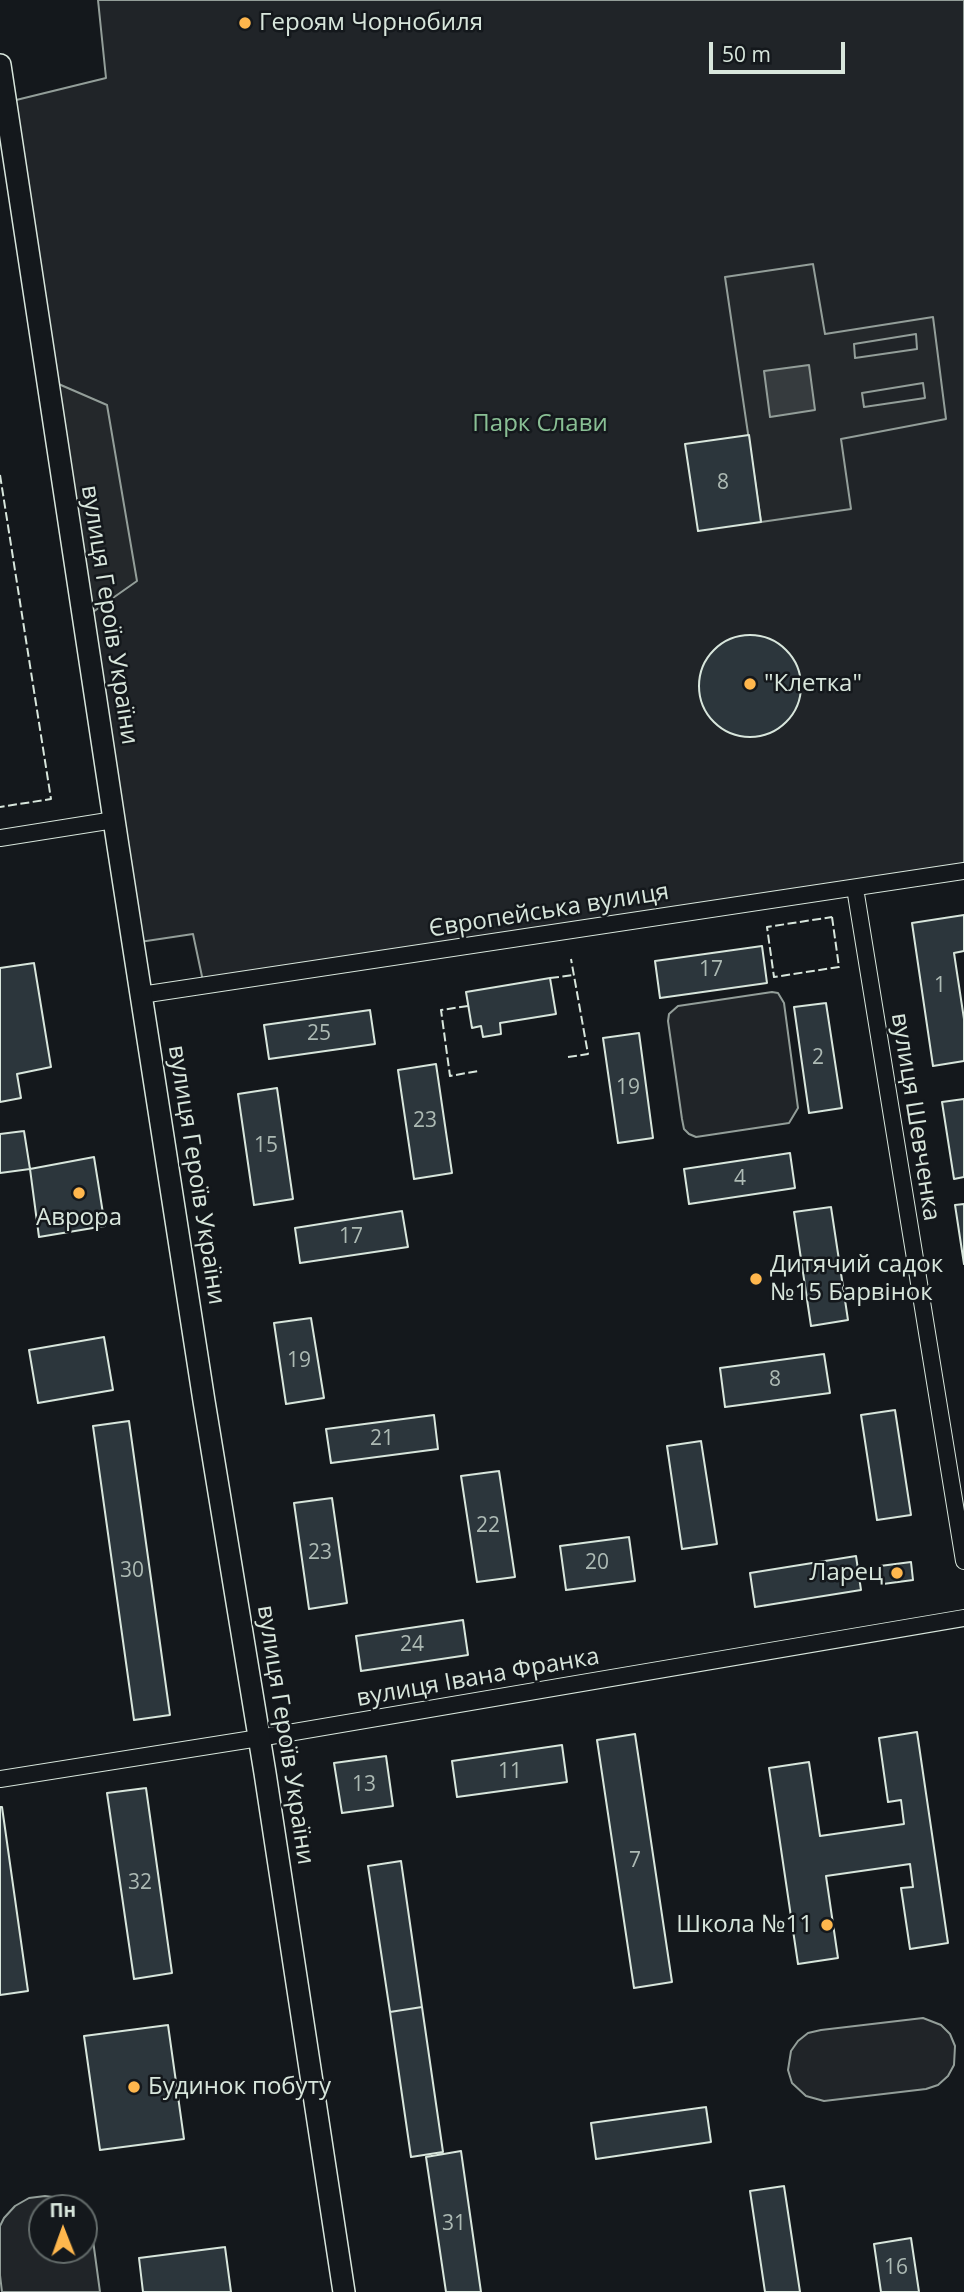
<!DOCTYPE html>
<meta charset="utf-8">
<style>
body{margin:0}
#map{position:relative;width:964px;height:2292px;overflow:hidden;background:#14181c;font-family:"Open Sans",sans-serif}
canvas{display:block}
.north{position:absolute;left:28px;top:2194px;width:70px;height:70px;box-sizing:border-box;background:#14181c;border:2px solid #626a69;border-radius:50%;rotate:359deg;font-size:19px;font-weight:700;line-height:28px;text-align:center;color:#d8e6dc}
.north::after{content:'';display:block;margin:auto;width:24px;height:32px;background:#ffb74d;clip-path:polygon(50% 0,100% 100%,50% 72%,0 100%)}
.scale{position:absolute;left:709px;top:42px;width:136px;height:32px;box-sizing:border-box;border:4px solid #d8e6dc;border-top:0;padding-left:9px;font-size:21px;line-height:24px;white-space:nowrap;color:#d8e6dc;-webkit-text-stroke:5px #14181c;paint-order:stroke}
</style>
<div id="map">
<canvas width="964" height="2292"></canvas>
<div class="north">Пн</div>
<div class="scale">50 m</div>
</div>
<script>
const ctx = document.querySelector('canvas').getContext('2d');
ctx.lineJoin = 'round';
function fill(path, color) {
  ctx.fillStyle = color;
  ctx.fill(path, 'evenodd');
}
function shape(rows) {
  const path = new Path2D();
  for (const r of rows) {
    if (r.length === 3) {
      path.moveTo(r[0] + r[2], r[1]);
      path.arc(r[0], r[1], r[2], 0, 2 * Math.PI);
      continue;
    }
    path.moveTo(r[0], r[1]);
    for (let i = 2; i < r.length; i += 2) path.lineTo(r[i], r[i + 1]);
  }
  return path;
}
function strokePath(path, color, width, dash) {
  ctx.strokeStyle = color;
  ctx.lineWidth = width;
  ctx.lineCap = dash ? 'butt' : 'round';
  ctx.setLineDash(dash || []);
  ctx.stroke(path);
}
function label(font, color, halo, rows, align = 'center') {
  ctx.font = font + ' "Open Sans",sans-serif';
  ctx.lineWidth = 5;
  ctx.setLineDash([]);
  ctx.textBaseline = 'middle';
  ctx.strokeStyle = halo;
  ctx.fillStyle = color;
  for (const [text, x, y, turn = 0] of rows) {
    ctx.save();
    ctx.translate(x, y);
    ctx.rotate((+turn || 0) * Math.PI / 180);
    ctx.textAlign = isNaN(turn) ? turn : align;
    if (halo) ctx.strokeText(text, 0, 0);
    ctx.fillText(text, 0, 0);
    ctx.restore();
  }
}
const green = shape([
 [98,0,964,0,964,871,204,986,193,934,133,943,47,379,8,102,106,78,98,0],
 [772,992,778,993,784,1003,798,1108,789,1123,696,1137,689,1134,684,1129,682,1119,668,1021,669,1014,678,1006,772,992],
 [923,2018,941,2025,950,2034,955,2046,954,2065,948,2076,938,2085,926,2089,824,2101,806,2096,792,2083,788,2070,791,2051,798,2041,808,2033,821,2030,923,2018],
 [45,2196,61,2198,76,2208,42,2208,42,2250,84,2250,84,2217,92,2233,100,2292,2,2292,0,2275,0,2226,4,2218,15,2206,29,2198,45,2196]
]);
fill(green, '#202428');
strokePath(green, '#939e99', 2);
const parking = shape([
 [813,264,825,334,933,317,946,419,841,439,851,509,761,522,725,277,813,264],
 [916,334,917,349,855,358,854,344,916,334],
 [923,383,925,398,864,407,862,393,923,383],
 [47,379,107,405,137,581,83,619,47,379]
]);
fill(parking, '#24282b');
strokePath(parking, '#939e99', 2);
const water = shape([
 [809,365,815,410,770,417,764,371,809,365]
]);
fill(water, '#363b3e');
strokePath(water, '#939e99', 2);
const building = shape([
 [749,435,761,522,698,531,685,444,749,435],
 [750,686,51],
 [964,915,964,951,954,953,964,1019,964,1061,933,1066,912,923,964,915],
 [762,946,767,983,660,998,655,961,762,946],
 [34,963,51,1067,17,1074,21,1098,0,1102,0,968,34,963],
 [550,978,556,1014,500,1023,501,1034,483,1037,481,1026,472,1028,466,992,550,978],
 [826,1003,842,1108,809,1113,794,1007,826,1003],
 [370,1010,375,1044,269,1059,264,1025,370,1010],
 [639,1033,653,1138,618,1143,603,1038,639,1033],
 [436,1064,452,1173,414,1179,398,1070,436,1064],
 [277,1088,293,1199,254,1205,238,1094,277,1088],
 [964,1099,964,1177,954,1179,942,1102,964,1099],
 [24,1131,30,1169,0,1173,0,1134,24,1131],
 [790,1153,795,1188,689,1204,684,1169,790,1153],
 [94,1157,105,1226,39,1237,30,1169,94,1157],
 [964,1204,964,1264,955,1205,964,1204],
 [831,1207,848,1320,811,1326,794,1212,831,1207],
 [402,1211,408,1247,300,1263,295,1228,402,1211],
 [311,1318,324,1398,286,1404,274,1323,311,1318],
 [104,1337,113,1390,38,1403,29,1350,104,1337],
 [824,1354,830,1393,725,1407,720,1368,824,1354],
 [895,1410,911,1515,877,1520,861,1415,895,1410],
 [434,1415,438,1449,331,1463,326,1429,434,1415],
 [129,1421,170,1715,134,1720,93,1426,129,1421],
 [701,1441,717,1544,682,1549,667,1446,701,1441],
 [499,1471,515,1577,477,1582,461,1476,499,1471],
 [332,1498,347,1603,309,1609,294,1503,332,1498],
 [629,1537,635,1581,566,1590,560,1546,629,1537],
 [856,1556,861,1590,755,1607,750,1573,856,1556],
 [911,1562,913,1580,883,1584,880,1566,911,1562],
 [463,1620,468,1655,361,1671,356,1636,463,1620],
 [917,1732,948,1943,910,1949,901,1888,913,1887,910,1864,826,1876,838,1958,798,1964,769,1768,809,1762,820,1836,904,1824,901,1800,888,1802,879,1738,917,1732],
 [635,1734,672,1982,634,1988,597,1740,635,1734],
 [562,1745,567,1782,457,1797,452,1761,562,1745],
 [386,1756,393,1806,342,1813,334,1763,386,1756],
 [146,1788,172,1973,134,1979,107,1793,146,1788],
 [0,1807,2,1807,28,1991,0,1995,0,1807],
 [401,1861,422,2007,390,2012,368,1866,401,1861],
 [422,2007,443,2152,411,2157,390,2012,422,2007],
 [168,2025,184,2139,100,2150,84,2036,168,2025],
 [706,2107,711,2142,596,2159,591,2123,706,2107],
 [461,2151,481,2292,446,2292,426,2157,461,2151],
 [784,2186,800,2292,765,2292,750,2191,784,2186],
 [911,2238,919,2292,881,2292,874,2244,911,2238],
 [225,2247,231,2292,143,2292,139,2258,225,2247]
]);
fill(building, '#2c363c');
strokePath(building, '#d8e6dc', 2);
const minor = shape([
 [0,838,114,820],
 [855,888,964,1561],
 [141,995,964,871],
 [0,1779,259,1738,964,1618]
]);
const tertiary = shape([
 [0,65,118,846,204,1401,265,1773,344,2292]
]);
strokePath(minor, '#d8e6dc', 18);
strokePath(tertiary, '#d8e6dc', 24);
strokePath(minor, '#14181c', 16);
strokePath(tertiary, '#14181c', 21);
strokePath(shape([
 [0,475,51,799,0,807],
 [832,917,839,967,774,977,767,927,832,917],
 [550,978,574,975],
 [468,1006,441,1010,450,1076,478,1071],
 [568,1057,588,1054,571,959]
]), '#d8e6dc', 2, [9, 3.5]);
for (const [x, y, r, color] of [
 [245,23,7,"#ffb74d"],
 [750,684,7,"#ffb74d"],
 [79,1193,7,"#ffb74d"],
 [756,1279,7,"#ffb74d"],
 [897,1573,7,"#ffb74d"],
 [827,1925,7,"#ffb74d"],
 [134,2087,7,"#ffb74d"]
]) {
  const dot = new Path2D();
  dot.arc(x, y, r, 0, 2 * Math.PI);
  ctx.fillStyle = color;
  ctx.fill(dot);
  strokePath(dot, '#14181c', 2.5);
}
label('21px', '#adbab4', null, [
 ["8",723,483],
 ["17",711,970],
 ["1",940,986],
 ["25",319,1034],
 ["2",818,1058],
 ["19",628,1088],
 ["23",425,1121],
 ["15",266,1146],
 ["4",740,1179],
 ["17",351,1237],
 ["19",299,1361],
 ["8",775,1380],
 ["21",382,1439],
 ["22",488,1526],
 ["23",320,1553],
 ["20",597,1563],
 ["30",132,1571],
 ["24",412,1645],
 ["11",510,1772],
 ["13",364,1785],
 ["7",635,1861],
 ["32",140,1883],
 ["31",454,2224],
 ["16",896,2268]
]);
label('24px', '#d8e6dc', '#14181c', [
 ["Героям Чорнобиля",259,23],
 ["\"Клетка\"",764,684],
 ["Аврора",79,1218,"center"],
 ["Дитячий садок",770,1265],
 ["№15 Барвінок",770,1293],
 ["Ларец",883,1573,"right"],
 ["Школа №11",813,1925,"right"],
 ["Будинок побуту",148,2087]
], 'left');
label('24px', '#8ac095', '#14181c', [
 ["Парк Слави",540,424]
]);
label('24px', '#d8e6dc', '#14181c', [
 ["вулиця Героїв України",109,615,81],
 ["Європейська вулиця",549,911,-9],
 ["вулиця Шевченка",915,1117,81],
 ["вулиця Героїв України",196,1175,81],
 ["вулиця Івана Франка",478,1678,-10],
 ["вулиця Героїв України",285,1735,81]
]);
</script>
